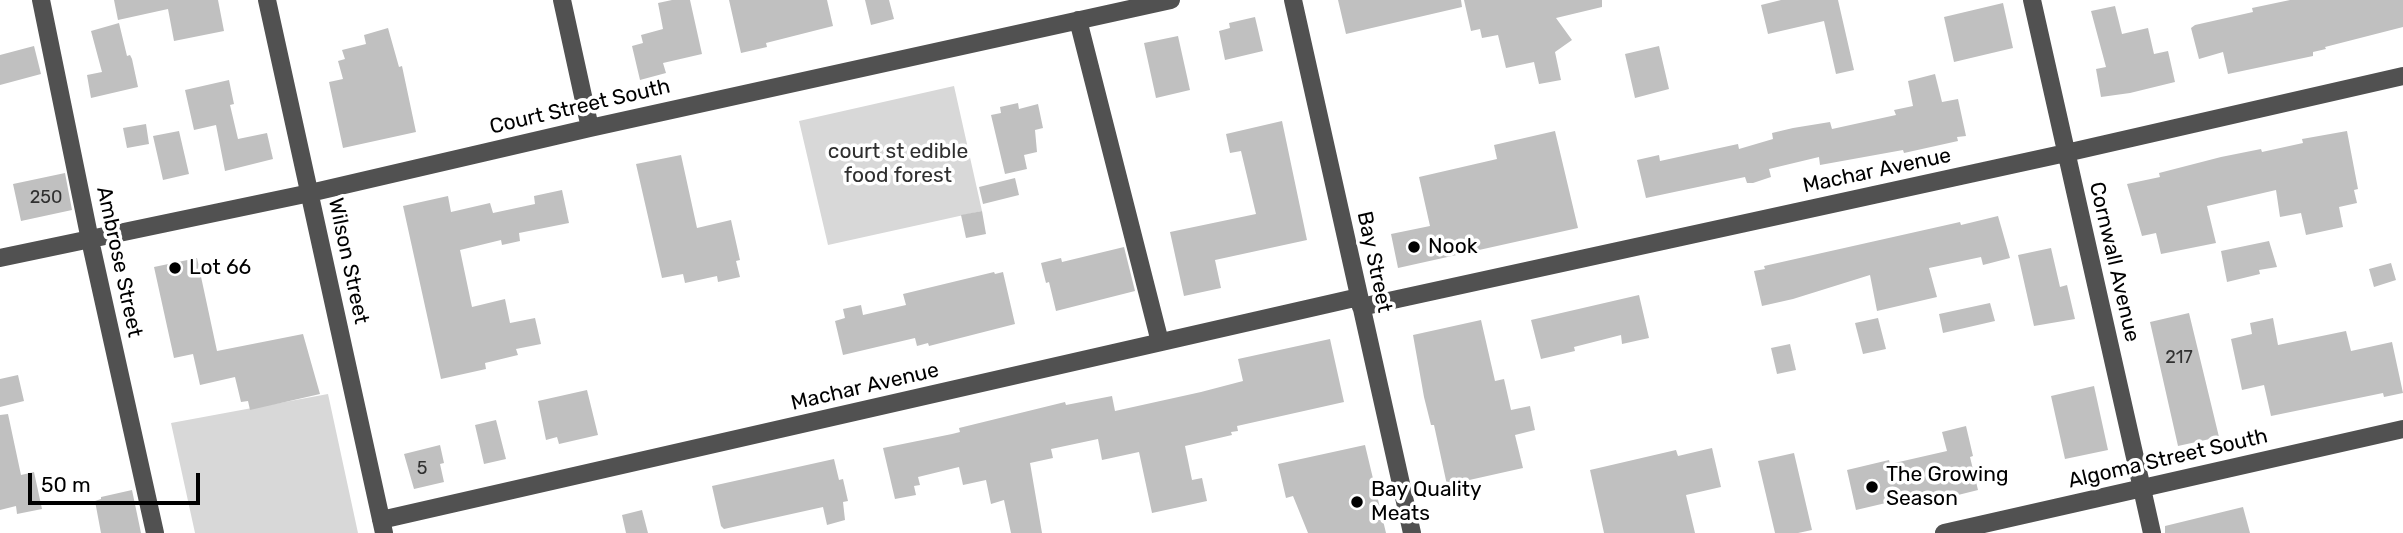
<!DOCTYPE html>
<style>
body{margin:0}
#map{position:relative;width:2403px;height:533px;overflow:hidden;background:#fff;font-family:Rubik,sans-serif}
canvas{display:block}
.scale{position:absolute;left:28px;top:473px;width:172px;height:32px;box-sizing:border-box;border:4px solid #000;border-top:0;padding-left:9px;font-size:21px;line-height:24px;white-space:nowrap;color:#000;-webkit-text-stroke:5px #fff;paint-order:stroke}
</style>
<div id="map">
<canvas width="2403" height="533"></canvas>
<div class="scale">50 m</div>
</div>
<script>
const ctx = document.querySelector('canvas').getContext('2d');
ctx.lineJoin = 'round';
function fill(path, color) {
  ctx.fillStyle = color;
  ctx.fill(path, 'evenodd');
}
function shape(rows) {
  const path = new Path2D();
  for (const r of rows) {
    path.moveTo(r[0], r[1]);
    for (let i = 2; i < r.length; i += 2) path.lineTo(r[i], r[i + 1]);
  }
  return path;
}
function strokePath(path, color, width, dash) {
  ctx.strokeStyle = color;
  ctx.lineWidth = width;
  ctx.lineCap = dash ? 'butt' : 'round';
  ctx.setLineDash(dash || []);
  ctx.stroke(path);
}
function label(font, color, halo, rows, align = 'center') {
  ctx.font = font + ' Rubik,sans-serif';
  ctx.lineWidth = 7;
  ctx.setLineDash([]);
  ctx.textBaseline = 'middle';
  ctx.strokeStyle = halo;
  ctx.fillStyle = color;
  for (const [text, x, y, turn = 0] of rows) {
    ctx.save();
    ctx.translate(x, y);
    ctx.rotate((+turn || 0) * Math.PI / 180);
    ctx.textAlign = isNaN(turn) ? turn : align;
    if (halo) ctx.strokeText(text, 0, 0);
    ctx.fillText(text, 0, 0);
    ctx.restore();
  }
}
fill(shape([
 [954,86,982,211,828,245,799,121],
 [328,394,358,533,195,533,171,423]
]), '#d8d8d8');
fill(shape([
 [114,0,218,0,224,31,174,41,168,9,118,20],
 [672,0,690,0,702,54,663,63,666,73,640,80,632,46,643,43,641,35,663,29,658,3],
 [729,0,827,0,833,26,766,43,767,47,741,53],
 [865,0,889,0,894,19,871,25],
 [1338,0,1461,0,1462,7,1346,34],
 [1464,0,1602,0,1602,7,1556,18,1572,40,1555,52,1561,80,1539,84,1534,62,1506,68,1498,35,1482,38,1480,29,1471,31],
 [1781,0,1838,0,1854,70,1836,74,1824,21,1768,34,1761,5],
 [2290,0,2403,0,2403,27,2325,47,2326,49,2313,52,2313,56,2228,74,2223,52,2199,59,2191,28,2195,25,2253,12,2252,8],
 [2003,3,2013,48,1954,62,1944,17],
 [2115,6,2122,34,2148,28,2154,54,2168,51,2175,82,2130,93,2101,97,2096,69,2106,67,2091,11],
 [1255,17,1263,51,1225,60,1219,31,1230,28,1229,23],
 [119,23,127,56,130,55,132,59,138,87,91,98,87,75,102,72,91,31],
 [388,28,399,67,402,66,416,132,343,148,329,82,343,79,338,61,345,59,342,50,366,44,364,35],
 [1178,36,1190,90,1156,98,1144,43],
 [34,46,41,74,0,85,0,55],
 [1659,46,1669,89,1635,98,1625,54],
 [1935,74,1942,102,1958,99,1966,136,1957,137,1958,141,1904,153,1903,150,1820,165,1819,157,1769,169,1771,177,1753,183,1747,183,1745,177,1646,198,1637,160,1659,155,1660,161,1738,144,1739,149,1773,139,1772,133,1793,128,1830,122,1832,129,1896,115,1894,110,1913,106,1908,81],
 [229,80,234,104,230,105,238,139,267,133,273,159,225,171,216,125,194,130,185,90],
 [1018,103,1019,109,1038,104,1043,128,1035,130,1037,152,1024,155,1027,169,1005,174,991,115,1001,113,1000,107],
 [1282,121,1307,240,1215,260,1221,288,1184,296,1170,232,1256,214,1241,151,1230,153,1226,134],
 [146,124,149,144,127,148,123,128],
 [179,131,189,174,163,180,153,136],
 [1555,131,1578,228,1398,268,1391,234,1430,226,1419,177,1497,159,1494,145],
 [2347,131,2358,189,2354,190,2357,203,2339,207,2343,227,2306,235,2301,213,2280,217,2276,190,2207,206,2216,243,2161,254,2156,233,2142,236,2127,184,2160,177,2159,173,2221,157,2261,149,2262,152,2303,143,2302,139],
 [681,155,697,228,731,220,740,260,736,261,740,277,718,282,717,276,685,283,683,274,662,278,636,164],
 [65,173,72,210,21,221,13,184],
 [1015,178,1019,195,983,204,979,187],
 [562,190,569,223,519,233,520,241,502,245,501,240,460,250,472,307,505,299,510,323,535,318,541,344,516,349,518,355,485,363,486,369,441,379,403,206,448,196,451,212,490,203,493,213,535,204,534,196],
 [982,211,986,234,966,238,961,215],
 [1998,216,2010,258,1983,265,1981,257,1929,268,1937,297,1877,311,1870,275,1793,299,1762,306,1754,271,1765,269,1764,266,1960,222,1961,225],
 [2269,241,2277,267,2259,270,2260,274,2227,282,2221,251],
 [1124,247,1135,291,1056,311,1049,282,1046,283,1041,263,1061,258,1062,262],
 [2051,248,2060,287,2067,285,2075,319,2034,326,2018,255],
 [197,258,217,351,303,334,320,394,250,410,248,401,241,402,235,377,200,385,193,354,174,358,154,267],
 [2391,263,2396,280,2374,287,2369,269],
 [994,272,995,274,1003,272,1015,324,929,346,928,343,917,346,915,338,843,355,835,321,845,318,843,309,861,305,863,315,906,305,903,294],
 [1639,295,1649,338,1622,344,1621,335,1574,347,1575,351,1541,359,1531,320],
 [1990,303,1995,321,1943,333,1939,314],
 [2189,313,2219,437,2178,446,2150,322],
 [1878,318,1886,349,1863,354,1855,323],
 [2273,318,2278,345,2346,331,2351,351,2392,342,2403,393,2384,397,2383,393,2271,416,2264,385,2242,390,2231,339,2252,334,2250,323],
 [1481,320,1495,381,1504,379,1511,410,1530,406,1535,430,1515,435,1523,468,1447,485,1434,425,1431,425,1424,397,1413,335],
 [1330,339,1344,402,1237,426,1238,431,1231,432,1232,435,1185,446,1192,480,1202,478,1207,501,1152,513,1139,452,1102,460,1098,439,1051,449,1053,458,1030,463,1042,533,1011,533,1004,500,991,504,986,480,963,485,959,467,918,477,920,485,914,486,916,495,895,499,883,448,952,434,960,432,959,428,1065,402,1066,405,1112,396,1115,411,1201,392,1243,381,1238,359],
 [1790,344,1796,370,1777,374,1771,348],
 [18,375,24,401,0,407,0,379],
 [2094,386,2108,450,2065,459,2051,396],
 [587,390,598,435,559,444,557,437,546,440,538,401],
 [8,414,21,475,34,472,42,509,17,514,16,506,0,510,0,415],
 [496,420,506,459,484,464,475,425],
 [1966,426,1973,456,1970,457,1978,490,1922,504,1920,495,1856,510,1847,470,1889,460,1890,464,1947,451,1942,432],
 [440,445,444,463,440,464,444,482,414,489,404,454],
 [1365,445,1386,533,1308,533,1293,496,1286,498,1278,464],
 [1712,448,1721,487,1686,495,1695,533,1604,533,1590,470,1676,450,1678,456],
 [1794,453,1812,530,1798,533,1775,533,1758,461],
 [834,459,839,480,843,479,848,501,843,502,845,520,827,525,823,507,724,529,721,526,712,486],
 [132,490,141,533,101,533,95,501,101,499,101,497],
 [2243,507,2250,533,2165,533,2165,526],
 [642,510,648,533,626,533,622,515]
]), '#c0c0c0');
strokePath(shape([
 [41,0,90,240,155,533],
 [267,0,384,533],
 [562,0,590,128],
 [1293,0,1412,533],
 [2032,0,2152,533],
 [1078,20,1160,342],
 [0,258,310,193,590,128,1171,0],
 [1361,307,2066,153,2403,76],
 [381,520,1359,297],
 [1944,533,2403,429]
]), '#515151', 18);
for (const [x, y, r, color] of [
 [1414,247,7,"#000"],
 [175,268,7,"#000"],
 [1872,487,7,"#000"],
 [1357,502,7,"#000"]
]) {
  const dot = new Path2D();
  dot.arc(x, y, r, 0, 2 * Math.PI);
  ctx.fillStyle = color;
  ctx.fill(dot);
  strokePath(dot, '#fff', 2.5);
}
label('18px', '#303030', null, [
 ["250",46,198],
 ["217",2179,358],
 ["5",422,469]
]);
label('21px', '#000', '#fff', [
 ["Court Street South",580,107,-13],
 ["Machar Avenue",1877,171,-12],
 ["Wilson Street",348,261,78],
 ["Ambrose Street",119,262,78],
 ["Bay Street",1374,262,78],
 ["Cornwall Avenue",2114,262,77],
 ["Machar Avenue",865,387,-13],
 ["Algoma Street South",2168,459,-13]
]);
label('21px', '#2f2f2f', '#fff', [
 ["court st edible",898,152],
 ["food forest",898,176]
]);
label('21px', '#000', '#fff', [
 ["Nook",1428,247],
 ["Lot 66",189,268],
 ["The Growing",1886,475],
 ["Season",1886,499],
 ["Bay Quality",1371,490],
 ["Meats",1371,514]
], 'left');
</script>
